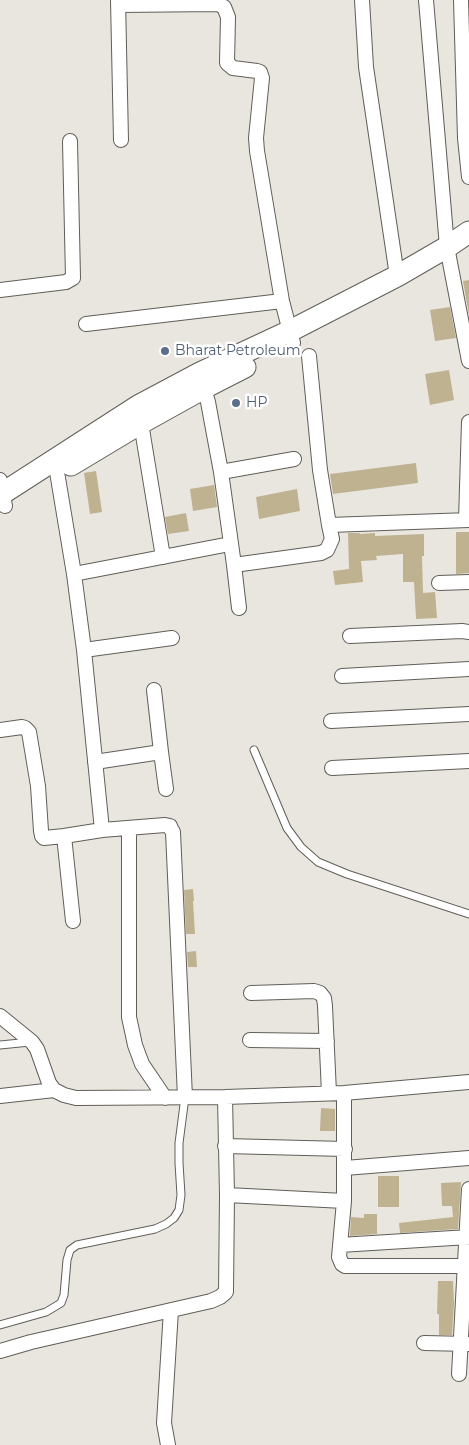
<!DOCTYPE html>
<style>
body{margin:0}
canvas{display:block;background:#e9e6df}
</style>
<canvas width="469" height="1445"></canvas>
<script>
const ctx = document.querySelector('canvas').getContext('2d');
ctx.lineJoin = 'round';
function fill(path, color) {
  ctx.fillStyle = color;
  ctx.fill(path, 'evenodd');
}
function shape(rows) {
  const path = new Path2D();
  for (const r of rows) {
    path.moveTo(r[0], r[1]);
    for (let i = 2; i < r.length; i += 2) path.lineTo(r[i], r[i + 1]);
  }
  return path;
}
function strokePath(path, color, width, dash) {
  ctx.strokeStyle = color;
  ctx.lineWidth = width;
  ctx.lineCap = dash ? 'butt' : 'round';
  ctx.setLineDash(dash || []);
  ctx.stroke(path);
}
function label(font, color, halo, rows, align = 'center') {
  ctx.font = font + ' Montserrat,sans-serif';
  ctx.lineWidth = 5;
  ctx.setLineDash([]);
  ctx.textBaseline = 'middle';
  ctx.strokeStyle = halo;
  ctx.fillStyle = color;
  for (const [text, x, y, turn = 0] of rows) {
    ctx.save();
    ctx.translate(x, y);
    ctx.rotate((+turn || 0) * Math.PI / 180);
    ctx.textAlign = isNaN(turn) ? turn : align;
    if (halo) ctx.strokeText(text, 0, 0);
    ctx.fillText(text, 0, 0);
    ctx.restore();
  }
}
fill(shape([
 [469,280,469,315,463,281],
 [450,307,456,338,435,341,430,310],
 [449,370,454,400,430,405,425,374],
 [416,463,418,483,333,494,330,474],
 [96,471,102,512,90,514,84,473],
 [214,485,217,507,193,511,190,489],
 [297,489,300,511,259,519,256,497],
 [186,513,189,531,168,534,165,517],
 [456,532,469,532,469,573,456,574],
 [348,533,360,533,360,534,375,533,375,536,424,534,424,556,422,556,423,593,435,592,437,618,416,619,414,582,403,582,403,554,376,556,377,560,361,561,363,582,335,585,333,571,349,569],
 [193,889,194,901,193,901,195,934,186,934,184,890],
 [196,951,197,967,188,967,187,952],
 [321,1108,335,1109,335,1131,320,1131],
 [378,1176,399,1176,399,1207,378,1207],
 [461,1182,458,1229,400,1233,399,1223,453,1217,452,1206,442,1206,441,1183],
 [364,1214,377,1214,377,1234,350,1236,351,1217,364,1218],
 [438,1281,453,1281,454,1304,452,1335,439,1335,439,1314,437,1314]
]), '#bfb290');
const service = shape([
 [254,750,287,828,301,847,318,862,347,874,469,914],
 [0,1045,30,1042],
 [0,1325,46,1312,61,1303,64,1295,67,1260,70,1250,77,1245,155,1229,166,1224,174,1218,179,1210,181,1195,179,1163,179,1143,185,1097]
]);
const minor = shape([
 [118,0,121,140],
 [362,0,366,67,397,276],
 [426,0,447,247,469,361],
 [461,0,465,138,469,177],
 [118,5,218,4,224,7,228,17,227,63,233,68,257,71,260,72,262,78,256,138,257,151,282,301,293,343],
 [0,290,66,282,73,278,70,141],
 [86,324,282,301],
 [309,356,320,470,329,525],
 [202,382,208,402,221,472,234,565,321,553,327,550,332,539,329,525,469,520],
 [140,417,163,557],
 [55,460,74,574],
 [221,472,294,459],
 [0,480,5,506],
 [466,520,469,422],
 [234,565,239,608],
 [439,583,469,582],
 [350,636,462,631,469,632],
 [84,650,172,638],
 [342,676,469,669],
 [331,721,469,714],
 [0,730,22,727,25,728,29,732,38,786,41,831,42,836,44,838,64,836,102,830,165,825,170,826,171,829,173,832,185,1097],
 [161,752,166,789],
 [95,762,161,752,154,690],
 [332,768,469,761],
 [129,828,129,1017,135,1045,142,1064,165,1098],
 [102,830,84,650,74,574,230,544],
 [64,836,73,921],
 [251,993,314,991,320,993,324,998,325,1006,329,1093],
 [0,1016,32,1042,37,1049,49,1083,54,1090,64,1095,76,1098,225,1097,344,1093,469,1082],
 [250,1040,327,1041],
 [344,1093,344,1201,339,1257,342,1264,345,1266,469,1266],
 [0,1096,54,1090],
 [225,1146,345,1149],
 [345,1168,469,1158],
 [227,1195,344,1201],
 [340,1245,469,1237],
 [424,1343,469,1344],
 [0,1351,31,1342,211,1301,220,1297,226,1292,227,1195,225,1097],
 [459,1374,469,1189],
 [168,1445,164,1423,171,1310]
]);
const primary = shape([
 [71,465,141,423,204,388,245,367],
 [0,495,138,406,200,373,290,331,397,276,447,247,469,232]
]);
strokePath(service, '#605e58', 9);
strokePath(minor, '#605e58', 16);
strokePath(primary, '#605e58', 23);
strokePath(service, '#fff', 7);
strokePath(minor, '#fff', 14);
strokePath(primary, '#fff', 21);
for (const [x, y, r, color] of [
 [165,351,5,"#5c6f8a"],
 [236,403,5,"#5c6f8a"]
]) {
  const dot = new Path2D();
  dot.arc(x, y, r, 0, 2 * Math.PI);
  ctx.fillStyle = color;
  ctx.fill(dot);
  strokePath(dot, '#fff', 2);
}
label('14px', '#4e5e75', '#fff', [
 ["Bharat Petroleum",175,351],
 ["HP",246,403]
], 'left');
</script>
